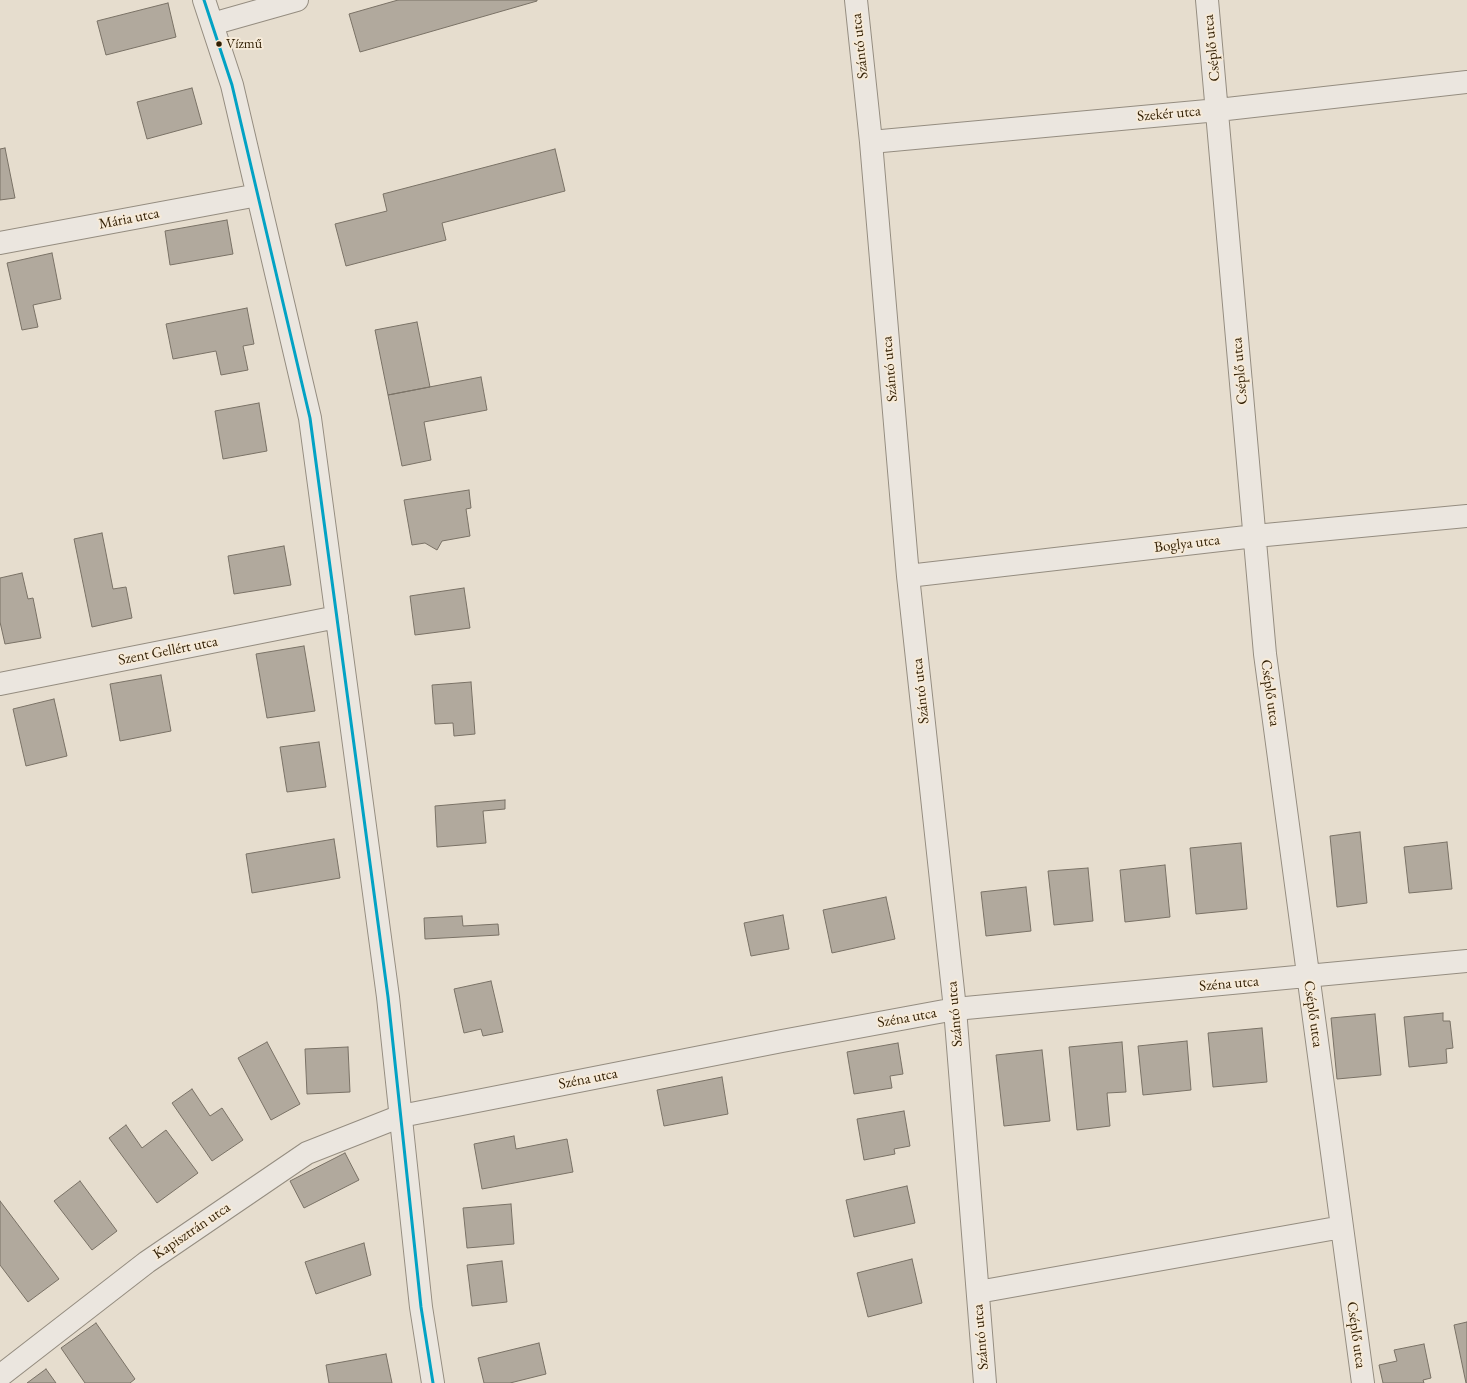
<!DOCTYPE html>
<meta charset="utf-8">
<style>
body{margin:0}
canvas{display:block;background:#e6ddce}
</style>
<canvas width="1467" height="1383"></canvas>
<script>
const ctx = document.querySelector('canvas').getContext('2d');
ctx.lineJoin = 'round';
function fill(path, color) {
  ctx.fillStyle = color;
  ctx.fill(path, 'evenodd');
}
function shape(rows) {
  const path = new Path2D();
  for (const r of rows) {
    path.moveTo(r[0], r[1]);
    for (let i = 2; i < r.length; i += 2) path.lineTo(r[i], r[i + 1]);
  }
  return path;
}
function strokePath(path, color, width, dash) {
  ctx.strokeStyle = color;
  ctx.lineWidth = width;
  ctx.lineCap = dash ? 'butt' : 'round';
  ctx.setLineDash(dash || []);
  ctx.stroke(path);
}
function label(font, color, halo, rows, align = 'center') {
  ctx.font = font + ' "EB Garamond",serif';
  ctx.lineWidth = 4;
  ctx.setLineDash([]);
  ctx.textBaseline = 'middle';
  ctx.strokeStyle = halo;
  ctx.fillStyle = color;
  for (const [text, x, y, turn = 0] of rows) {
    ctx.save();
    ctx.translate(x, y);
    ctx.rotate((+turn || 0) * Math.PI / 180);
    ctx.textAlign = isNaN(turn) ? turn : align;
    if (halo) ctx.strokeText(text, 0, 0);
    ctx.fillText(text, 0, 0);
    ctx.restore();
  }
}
const building = shape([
 [398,0,537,0,537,1,360,52,349,14,398,0],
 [168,3,176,37,106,55,97,21,168,3],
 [192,88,202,124,147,139,137,102,192,88],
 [5,148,15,198,0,200,0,149,5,148],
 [555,149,565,191,442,223,446,240,346,266,335,224,387,211,383,194,555,149],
 [227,220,233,254,170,265,165,231,227,220],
 [52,253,61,299,33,305,38,327,22,330,7,263,52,253],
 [247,308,254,344,243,346,248,370,221,375,216,351,173,359,166,324,247,308],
 [417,322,430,387,388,395,375,330,417,322],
 [481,377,487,410,424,422,431,460,402,466,388,395,481,377],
 [259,403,267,451,223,459,215,411,259,403],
 [469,490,471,508,466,509,470,536,442,541,437,550,425,543,412,545,404,500,469,490],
 [102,533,113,589,126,587,132,618,92,627,74,539,102,533],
 [284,546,291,585,234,594,228,556,284,546],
 [22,573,28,599,33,598,41,638,5,644,0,622,0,578,22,573],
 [464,588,470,628,415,635,410,596,464,588],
 [304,646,315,711,267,718,256,654,304,646],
 [161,675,171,731,120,741,110,684,161,675],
 [471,682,475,734,454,736,453,723,435,724,432,685,471,682],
 [54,699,67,756,26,766,13,709,54,699],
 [319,742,326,787,287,792,280,747,319,742],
 [505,800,505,809,483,811,486,843,437,847,435,806,505,800],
 [1360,832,1367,903,1337,907,1330,836,1360,832],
 [334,839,340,878,252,893,246,854,334,839],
 [1447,842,1452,889,1409,893,1404,847,1447,842],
 [1241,843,1247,909,1196,914,1190,848,1241,843],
 [1165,865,1170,917,1125,922,1120,870,1165,865],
 [1088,868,1093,921,1054,925,1048,871,1088,868],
 [1026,887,1031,931,986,936,981,892,1026,887],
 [886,897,895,939,832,953,823,910,886,897],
 [783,915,789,949,751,956,744,923,783,915],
 [462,916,463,926,498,924,499,935,425,939,424,918,462,916],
 [491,981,503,1032,483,1036,481,1029,464,1033,454,989,491,981],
 [1443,1013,1443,1021,1450,1021,1453,1048,1446,1049,1447,1063,1409,1067,1404,1017,1443,1013],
 [1375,1014,1381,1075,1337,1079,1331,1018,1375,1014],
 [1262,1028,1267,1082,1213,1087,1208,1033,1262,1028],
 [1187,1041,1191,1090,1143,1095,1138,1046,1187,1041],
 [267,1042,300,1104,271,1120,238,1058,267,1042],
 [1122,1042,1126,1092,1107,1093,1110,1126,1077,1130,1069,1047,1122,1042],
 [898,1043,903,1074,890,1076,892,1088,854,1094,847,1052,898,1043],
 [348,1047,350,1092,307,1094,305,1049,348,1047],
 [1042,1050,1050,1121,1004,1126,996,1055,1042,1050],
 [722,1077,728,1114,664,1126,657,1090,722,1077],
 [192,1089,210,1116,222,1108,243,1140,212,1161,172,1103,192,1089],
 [904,1111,910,1146,894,1149,895,1154,864,1160,857,1119,904,1111],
 [126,1125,142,1148,166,1130,198,1173,157,1203,109,1138,126,1125],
 [514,1136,516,1149,567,1139,573,1172,482,1189,474,1144,514,1136],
 [345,1153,359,1180,304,1208,290,1181,345,1153],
 [80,1181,117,1231,92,1250,54,1201,80,1181],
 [907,1186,915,1223,854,1237,846,1200,907,1186],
 [0,1201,59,1279,28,1302,0,1265,0,1201],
 [511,1204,514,1244,467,1248,463,1208,511,1204],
 [364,1243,371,1275,316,1294,305,1262,364,1243],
 [912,1259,922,1303,868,1317,857,1273,912,1259],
 [502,1261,507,1302,472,1306,467,1265,502,1261],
 [1467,1322,1467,1383,1466,1383,1454,1325,1467,1322],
 [96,1323,135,1379,130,1383,85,1383,61,1348,96,1323],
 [539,1343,546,1374,510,1383,484,1383,478,1358,539,1343],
 [1424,1344,1431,1378,1423,1380,1424,1383,1383,1383,1379,1365,1397,1361,1394,1350,1424,1344],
 [386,1354,392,1383,329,1383,326,1365,386,1354],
 [46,1369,56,1383,27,1383,46,1369]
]);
fill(building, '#b1a99d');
strokePath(building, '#7a7266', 1);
const minor = shape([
 [204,0,232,85,310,418,388,997,421,1307,433,1383],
 [856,0,871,142,908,576,955,1009,985,1383],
 [1207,0,1265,654,1363,1383],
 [212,24,297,0],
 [871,142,1218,110,1467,82],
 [0,243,258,195],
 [908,576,1255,536,1467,516],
 [0,684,337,617],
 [978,1292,1342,1227],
 [0,1376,147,1262,307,1153,401,1116,782,1041,955,1009,1467,961]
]);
strokePath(minor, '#958d80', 24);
strokePath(minor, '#ebe6df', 22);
strokePath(shape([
 [204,0,232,85,310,418,388,997,421,1307,433,1383]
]), '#02a2c4', 3);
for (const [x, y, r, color] of [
 [219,44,3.5,"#311e02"]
]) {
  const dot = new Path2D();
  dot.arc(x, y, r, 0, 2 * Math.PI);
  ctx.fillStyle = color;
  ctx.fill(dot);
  strokePath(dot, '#f6ead8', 1.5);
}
label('14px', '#311e02', '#f6ead8', [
 ["Vízmű",226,44]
], 'left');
label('15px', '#311e02', '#f6ead8', [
 ["Szántó utca",860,46,-96],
 ["Cséplő utca",1212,48,-96],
 ["Szekér utca",1169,114,-5],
 ["Mária utca",129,219,-11],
 ["Szántó utca",890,369,-95],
 ["Cséplő utca",1240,371,-95],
 ["Boglya utca",1187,544,-7],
 ["Szent Gellért utca",168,651,-11],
 ["Szántó utca",921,691,-96],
 ["Cséplő utca",1270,693,82],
 ["Széna utca",1229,984,-5],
 ["Szántó utca",955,1014,-95],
 ["Cséplő utca",1313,1014,82],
 ["Széna utca",907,1018,-10],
 ["Széna utca",588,1079,-11],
 ["Kapisztrán utca",192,1231,-34],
 ["Cséplő utca",1356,1335,82],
 ["Szántó utca",981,1337,-95]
]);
</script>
